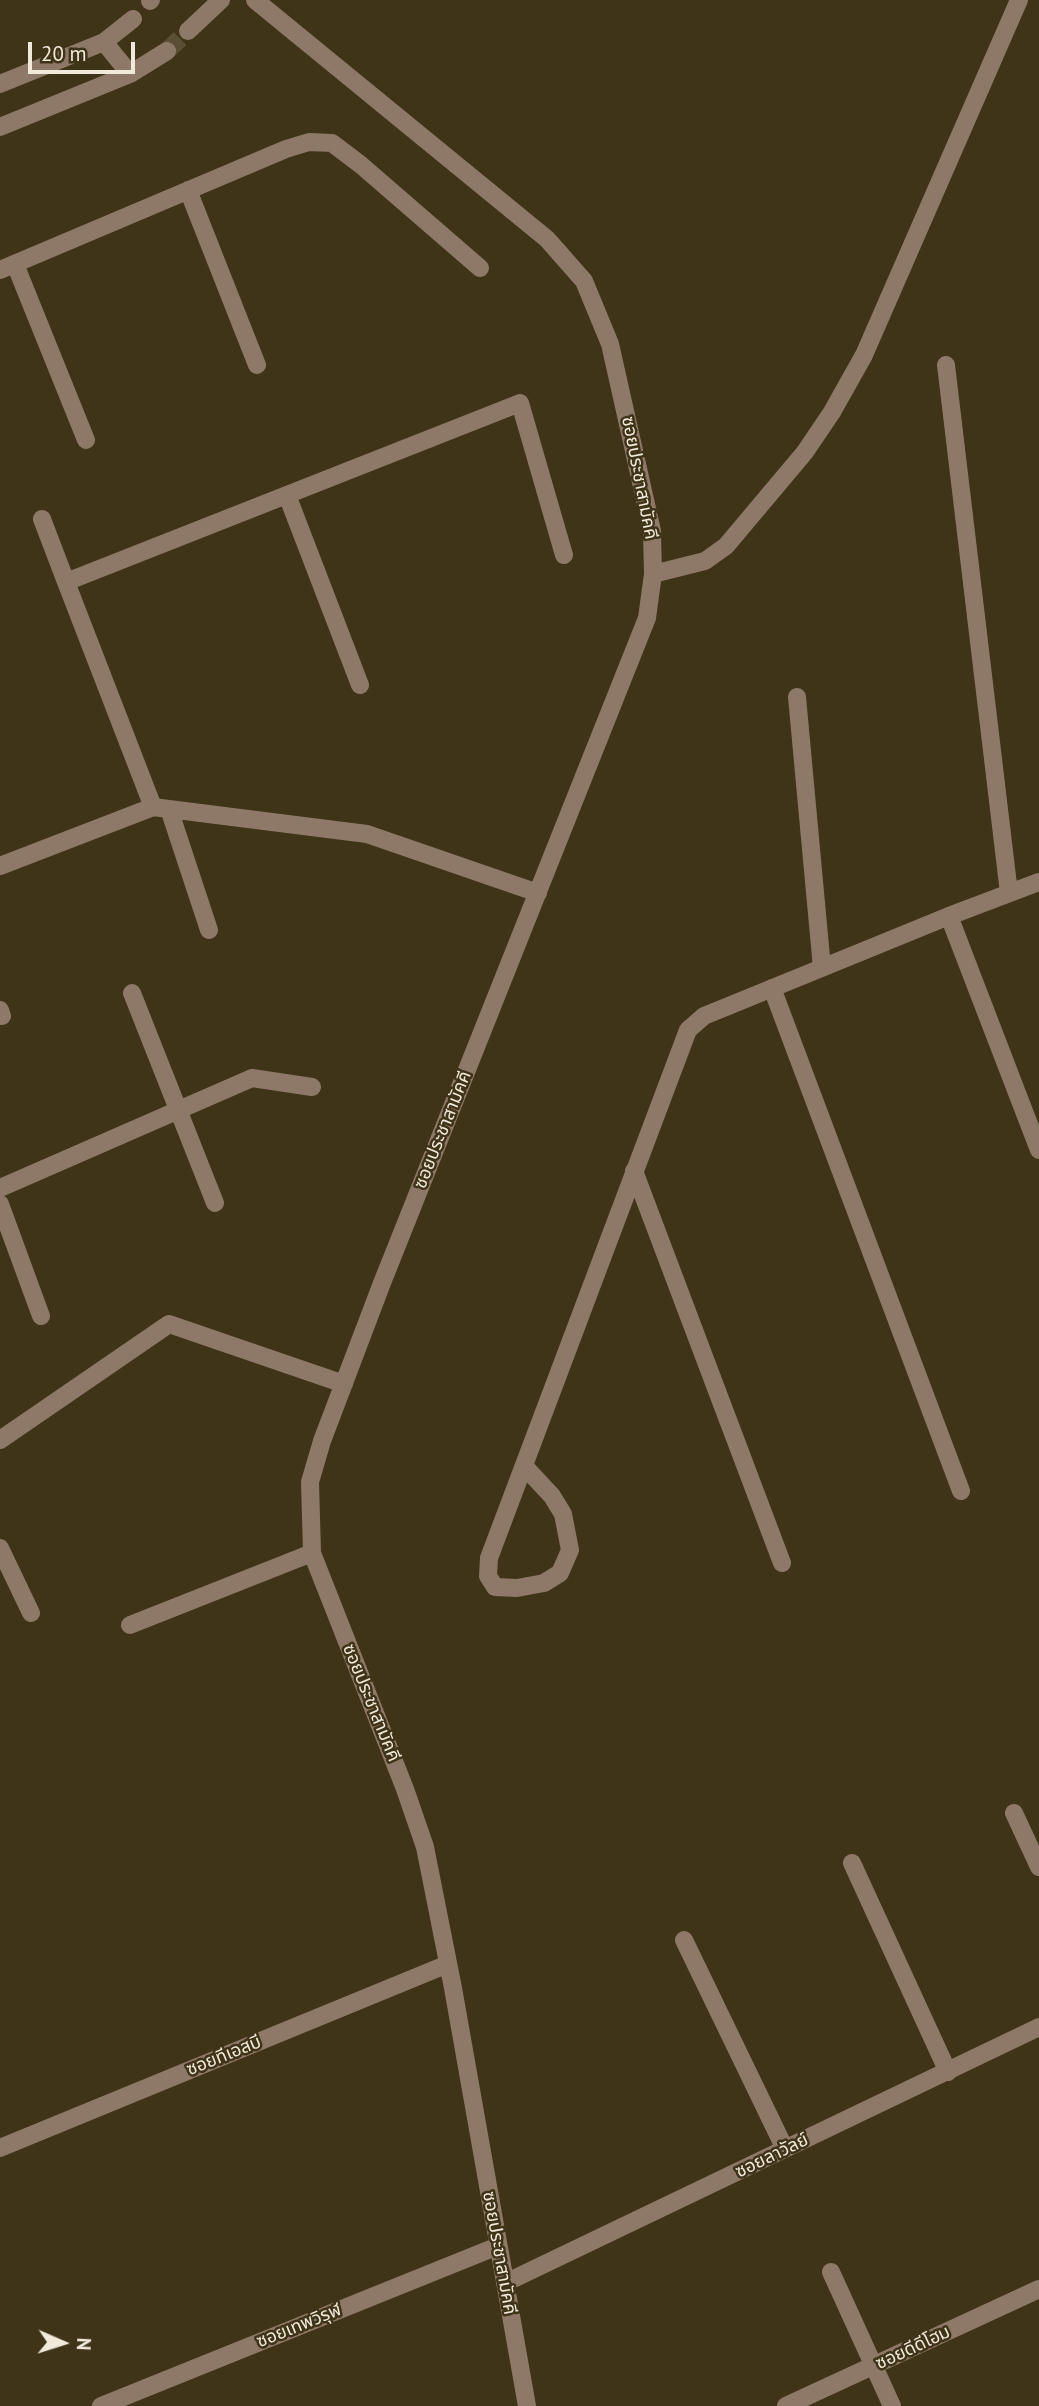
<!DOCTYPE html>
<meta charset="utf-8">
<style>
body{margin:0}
#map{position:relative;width:1039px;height:2406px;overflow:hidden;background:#3f3318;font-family:"PT Sans",sans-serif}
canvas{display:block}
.north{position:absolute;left:28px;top:2308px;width:70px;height:70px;-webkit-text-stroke:5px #3f3318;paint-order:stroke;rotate:93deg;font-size:19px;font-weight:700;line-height:28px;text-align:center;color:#f1eada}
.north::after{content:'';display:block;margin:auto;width:24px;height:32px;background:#f1eada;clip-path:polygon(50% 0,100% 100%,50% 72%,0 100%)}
.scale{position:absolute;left:28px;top:42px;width:107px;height:32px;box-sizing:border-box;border:4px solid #f1eada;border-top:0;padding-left:9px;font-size:21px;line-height:24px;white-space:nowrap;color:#f1eada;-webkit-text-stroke:5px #3f3318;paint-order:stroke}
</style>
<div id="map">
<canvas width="1039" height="2406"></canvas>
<div class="north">N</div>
<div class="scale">20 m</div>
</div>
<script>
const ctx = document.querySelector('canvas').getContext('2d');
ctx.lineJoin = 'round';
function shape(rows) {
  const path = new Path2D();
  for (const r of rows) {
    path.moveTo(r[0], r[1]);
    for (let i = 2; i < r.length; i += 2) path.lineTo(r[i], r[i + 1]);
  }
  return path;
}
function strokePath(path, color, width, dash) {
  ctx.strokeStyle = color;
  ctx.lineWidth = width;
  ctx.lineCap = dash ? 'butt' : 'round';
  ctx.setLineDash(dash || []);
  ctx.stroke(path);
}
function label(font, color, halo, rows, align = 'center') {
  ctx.font = font + ' "PT Sans","Noto Sans Thai",sans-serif';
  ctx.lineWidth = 5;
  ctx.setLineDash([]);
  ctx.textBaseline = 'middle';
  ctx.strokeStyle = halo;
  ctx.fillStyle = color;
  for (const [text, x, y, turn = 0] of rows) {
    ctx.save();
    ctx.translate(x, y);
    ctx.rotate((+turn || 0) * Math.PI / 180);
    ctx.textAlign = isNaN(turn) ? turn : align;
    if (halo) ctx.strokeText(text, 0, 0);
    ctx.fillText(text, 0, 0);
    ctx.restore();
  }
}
strokePath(shape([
 [167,51,188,31]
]), '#5a4e35', 18, [18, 9]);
strokePath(shape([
 [255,0,547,239,584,281,610,344,652,531,653,574,647,618,382,1283,322,1441,310,1482,312,1553,405,1789,425,1847,453,1988,527,2406],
 [150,1,151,0],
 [188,31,221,0],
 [104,42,130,74],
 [0,84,104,42,133,19],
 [0,127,130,74,167,51],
 [188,190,257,365],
 [15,264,86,440],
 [0,270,286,149,309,142,332,143,361,165,480,268],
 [946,365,1009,893],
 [287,495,360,685],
 [42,519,66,582],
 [653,574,705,561,726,546,805,452,832,412,864,355,1019,0],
 [797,697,822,968],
 [153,807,66,582,520,403,564,555],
 [169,809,209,930],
 [0,866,153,807,367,834,538,893],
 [949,916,1039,1150],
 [772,988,961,1491],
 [132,993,215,1203],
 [0,1010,2,1016],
 [634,1171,782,1563],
 [0,1188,252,1078,312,1087],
 [0,1204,41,1316],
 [0,1440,169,1324,344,1384],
 [524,1466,552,1496,563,1514,570,1550,560,1573,544,1583,517,1588,495,1587,488,1576,489,1558,688,1030,704,1016,949,916,1039,882],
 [0,1548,31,1613],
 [130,1625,312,1553],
 [1014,1813,1039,1867],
 [852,1863,948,2072],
 [684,1940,785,2149],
 [0,2148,448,1964],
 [831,2272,892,2406],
 [505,2283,1039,2027],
 [101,2406,498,2246],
 [786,2406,1039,2289]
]), '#8e7968', 18);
label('18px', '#f1eada', '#3f3318', [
 ["ซอยประชาสามัคคี",639,478,79],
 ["ซอยประชาสามัคคี",443,1130,-68],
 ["ซอยประชาสามัคคี",371,1703,68],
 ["ซอยทีเอสบี",224,2056,-22],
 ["ซอยลาวัลย์",772,2156,-26],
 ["ซอยประชาสามัคคี",499,2253,80],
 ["ซอยเทพวิรุฬ",299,2326,-22],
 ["ซอยดีดีโฮม",913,2348,-25]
]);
</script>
